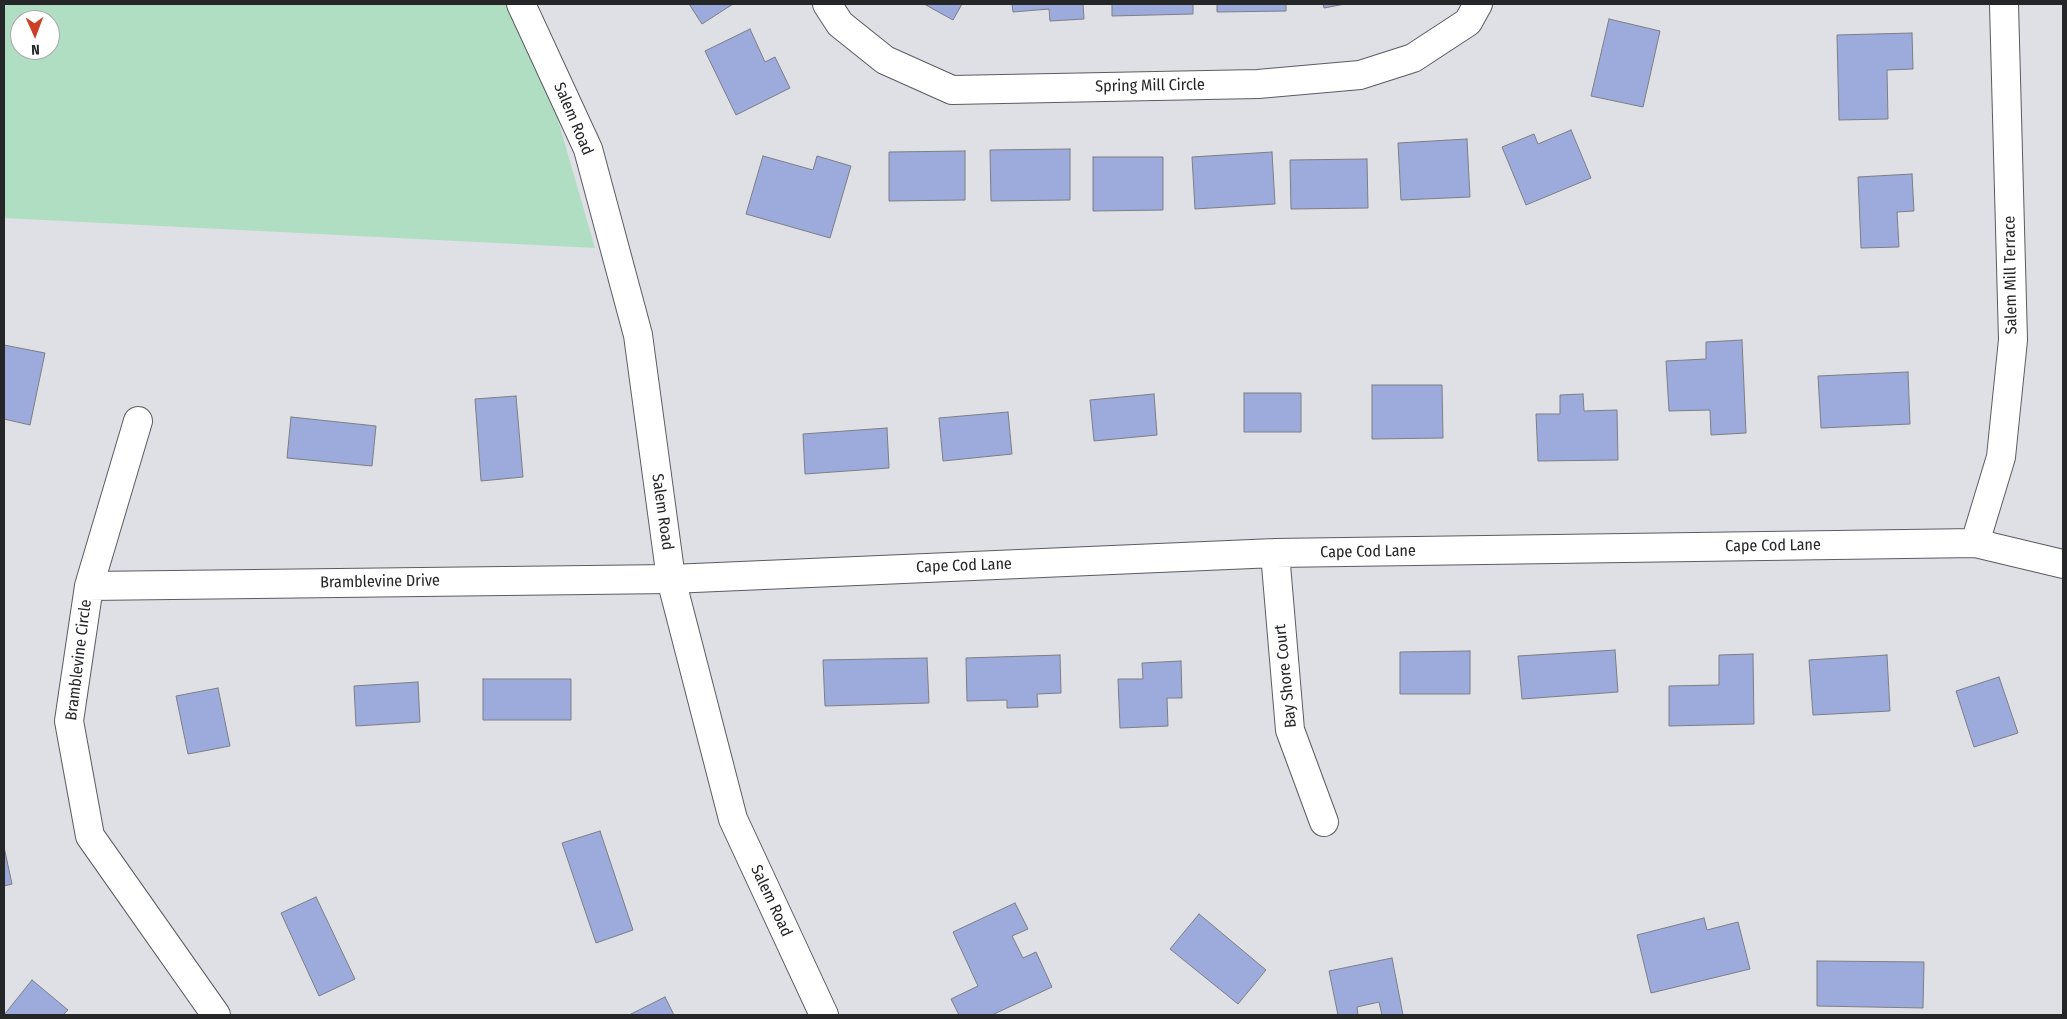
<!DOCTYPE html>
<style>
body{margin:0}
#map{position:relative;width:2067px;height:1019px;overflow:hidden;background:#dee0e6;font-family:"Fira Sans Condensed",sans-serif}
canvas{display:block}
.frame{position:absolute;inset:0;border:5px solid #252628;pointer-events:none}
.north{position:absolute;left:10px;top:10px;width:50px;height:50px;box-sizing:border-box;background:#fff;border:1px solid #a8a8a9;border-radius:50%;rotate:178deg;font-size:14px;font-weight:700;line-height:20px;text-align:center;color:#252628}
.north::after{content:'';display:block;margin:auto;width:18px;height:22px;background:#cb4025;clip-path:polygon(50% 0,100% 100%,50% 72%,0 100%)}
</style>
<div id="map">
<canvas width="2067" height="1019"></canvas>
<div class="frame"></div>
<div class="north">N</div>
</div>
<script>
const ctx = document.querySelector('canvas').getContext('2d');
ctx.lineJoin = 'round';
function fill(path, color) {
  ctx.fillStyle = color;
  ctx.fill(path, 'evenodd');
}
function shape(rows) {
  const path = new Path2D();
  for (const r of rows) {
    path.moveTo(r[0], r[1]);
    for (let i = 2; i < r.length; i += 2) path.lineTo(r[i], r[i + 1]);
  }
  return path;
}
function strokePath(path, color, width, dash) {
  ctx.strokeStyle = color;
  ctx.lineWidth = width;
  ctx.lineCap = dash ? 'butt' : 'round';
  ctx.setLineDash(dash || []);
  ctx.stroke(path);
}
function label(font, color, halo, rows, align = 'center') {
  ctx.font = font + ' "Fira Sans Condensed",sans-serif';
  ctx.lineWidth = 4;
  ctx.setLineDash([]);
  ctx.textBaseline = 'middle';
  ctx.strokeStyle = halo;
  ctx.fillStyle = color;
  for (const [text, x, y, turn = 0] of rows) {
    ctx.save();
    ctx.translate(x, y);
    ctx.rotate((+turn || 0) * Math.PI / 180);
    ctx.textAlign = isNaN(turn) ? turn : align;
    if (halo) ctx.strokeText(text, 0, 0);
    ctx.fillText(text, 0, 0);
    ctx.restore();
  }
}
fill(shape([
 [4,4,514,4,534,37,595,248,4,218],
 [20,20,50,20,50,50,20,50]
]), '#afdec2');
const building = shape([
 [689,4,733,4,702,24,689,4],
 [924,4,962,4,953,20,924,4],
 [1012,4,1083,4,1084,19,1050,21,1049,9,1013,12,1012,4],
 [1112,4,1193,4,1193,14,1112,16,1112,4],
 [1217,4,1286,4,1286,11,1217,12,1217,4],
 [1323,4,1345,4,1324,8,1323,4],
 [1609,19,1660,31,1643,107,1591,96,1609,19],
 [750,29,765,62,775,57,790,88,736,115,705,51,750,29],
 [1912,33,1913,69,1887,70,1888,119,1839,120,1837,35,1912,33],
 [1571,130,1591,178,1526,205,1502,147,1534,134,1538,144,1571,130],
 [1467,139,1470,197,1401,200,1398,143,1467,139],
 [1070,149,1070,200,991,201,990,150,1070,149],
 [965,151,965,200,889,201,889,152,965,151],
 [1272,152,1275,204,1195,209,1192,157,1272,152],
 [763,156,813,170,817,156,851,166,830,238,746,214,763,156],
 [1093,157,1163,157,1163,210,1093,211,1093,157],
 [1367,159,1368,208,1291,209,1290,160,1367,159],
 [1912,174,1914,211,1897,212,1899,247,1861,248,1858,177,1912,174],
 [1742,340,1746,433,1711,435,1710,410,1669,411,1666,361,1706,359,1706,342,1742,340],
 [4,345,45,353,30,425,4,419,4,345],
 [1908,372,1910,424,1821,428,1818,376,1908,372],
 [1372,385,1442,385,1443,438,1372,439,1372,385],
 [1244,393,1301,393,1301,432,1244,432,1244,393],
 [1154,394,1157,435,1094,441,1090,400,1154,394],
 [1583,394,1584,411,1617,410,1618,460,1538,461,1536,414,1560,414,1560,395,1583,394],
 [516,396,523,477,481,481,475,399,516,396],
 [1008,412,1012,454,943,461,939,418,1008,412],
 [291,417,376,426,372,466,287,458,291,417],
 [887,428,889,468,805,474,803,434,887,428],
 [1615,650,1618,692,1522,699,1518,656,1615,650],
 [1470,651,1470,694,1400,694,1400,652,1470,651],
 [1753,654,1754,724,1669,726,1669,686,1719,685,1719,655,1753,654],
 [1060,655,1061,693,1037,694,1038,707,1007,708,1007,700,967,701,966,658,1060,655],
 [1887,655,1890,711,1813,715,1809,660,1887,655],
 [927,658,929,703,825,706,823,660,927,658],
 [1181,661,1182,698,1167,698,1168,726,1120,728,1118,679,1143,679,1142,663,1181,661],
 [1999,677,2018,733,1974,747,1956,691,1999,677],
 [483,679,571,679,571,720,483,720,483,679],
 [418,682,420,722,356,726,354,686,418,682],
 [218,688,230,746,188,754,176,696,218,688],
 [600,831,633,930,596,943,562,843,600,831],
 [4,847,12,884,4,886,4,847],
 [316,897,355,979,319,996,281,913,316,897],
 [1015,903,1028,929,1012,936,1023,958,1036,952,1052,987,992,1015,959,1015,951,999,978,986,953,932,1015,903],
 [1199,914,1266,970,1238,1004,1170,949,1199,914],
 [1704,918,1707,930,1738,922,1750,969,1651,993,1637,935,1704,918],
 [1392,958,1403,1015,1382,1015,1379,1002,1357,1007,1358,1015,1338,1015,1329,971,1392,958],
 [1817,961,1924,962,1923,1008,1817,1006,1817,961],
 [32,980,68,1010,63,1015,4,1015,32,980],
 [665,997,674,1015,629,1015,665,997]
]);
fill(building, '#9dabdc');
strokePath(building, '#7c7e83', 1);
const street = shape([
 [827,4,840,24,885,60,952,90,1258,84,1360,75,1413,58,1468,22,1478,4],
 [138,421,89,586,69,721,90,836,216,1015],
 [1975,543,2001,457,2013,340,2004,4],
 [1275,553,1290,730,1324,822],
 [89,586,671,579,1275,553,1975,543,2063,564]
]);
const secondary = shape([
 [521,4,588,149,638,335,671,579,733,819,824,1015]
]);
strokePath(street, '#5b5c61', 30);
strokePath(secondary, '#5b5c61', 30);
strokePath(street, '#fff', 28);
strokePath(secondary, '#fff', 28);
label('16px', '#252628', '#fff', [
 ["Spring Mill Circle",1150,86,-1],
 ["Salem Road",573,119,67],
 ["Salem Mill Terrace",2011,275,-91],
 ["Salem Road",662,512,82],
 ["Cape Cod Lane",1773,546,-1],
 ["Cape Cod Lane",1368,552,-1],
 ["Cape Cod Lane",964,566,-2],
 ["Bramblevine Drive",380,582,-1],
 ["Bramblevine Circle",79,660,-83],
 ["Bay Shore Court",1286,676,-96],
 ["Salem Road",771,901,65]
]);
</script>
